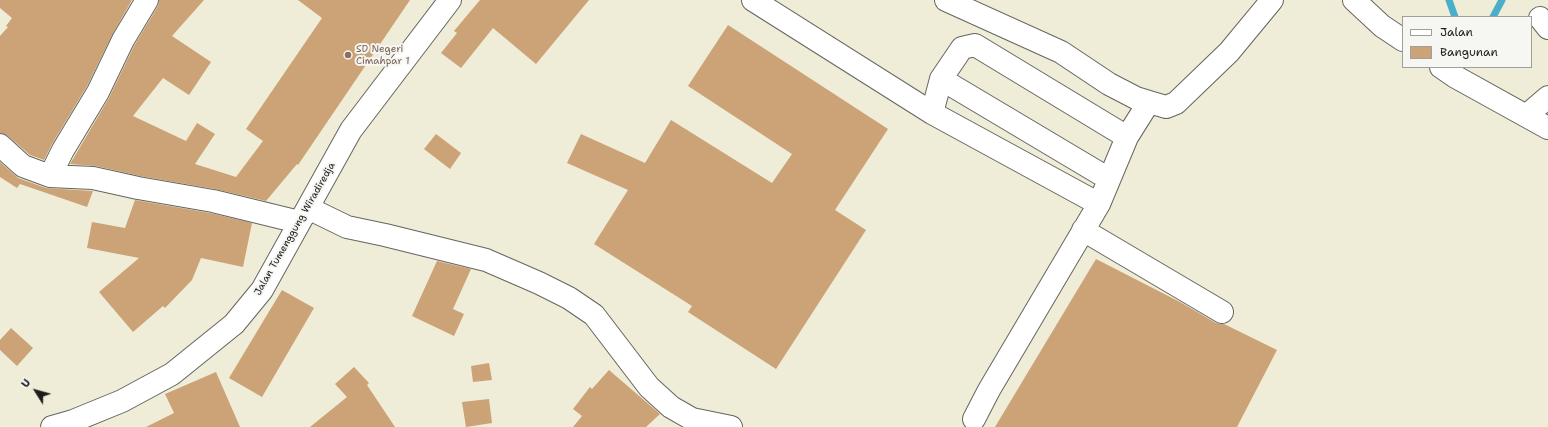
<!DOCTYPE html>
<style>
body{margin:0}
#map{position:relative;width:1548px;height:427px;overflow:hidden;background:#efecd8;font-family:"Shantell Sans",sans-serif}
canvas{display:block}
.legend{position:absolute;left:1402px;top:16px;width:130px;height:52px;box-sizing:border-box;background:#f6f6f2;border:1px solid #9f9f9c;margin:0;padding:5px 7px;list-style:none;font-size:12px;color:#1c1c1c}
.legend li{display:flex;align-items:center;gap:8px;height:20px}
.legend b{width:20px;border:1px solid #9f9f9c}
.north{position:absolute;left:16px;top:371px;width:40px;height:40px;-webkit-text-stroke:3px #f6f6f2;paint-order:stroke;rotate:307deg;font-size:11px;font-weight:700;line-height:16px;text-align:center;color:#1c1c1c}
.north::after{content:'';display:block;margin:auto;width:14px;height:18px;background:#1c1c1c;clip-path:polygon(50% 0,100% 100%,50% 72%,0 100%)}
</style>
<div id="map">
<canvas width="1548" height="427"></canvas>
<ul class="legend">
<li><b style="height:5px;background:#fff"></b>Jalan</li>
<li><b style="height:11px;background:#cba376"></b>Bangunan</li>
</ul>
<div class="north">U</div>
</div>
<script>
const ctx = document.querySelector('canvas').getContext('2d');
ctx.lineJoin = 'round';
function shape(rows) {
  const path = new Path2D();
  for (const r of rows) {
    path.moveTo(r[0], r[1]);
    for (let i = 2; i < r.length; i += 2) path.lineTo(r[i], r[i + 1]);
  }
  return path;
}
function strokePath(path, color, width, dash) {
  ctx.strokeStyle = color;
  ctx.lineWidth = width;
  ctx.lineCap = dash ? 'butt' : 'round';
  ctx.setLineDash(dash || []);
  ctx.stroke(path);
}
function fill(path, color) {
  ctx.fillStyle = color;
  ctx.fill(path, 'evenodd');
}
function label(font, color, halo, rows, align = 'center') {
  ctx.font = font + ' "Shantell Sans",sans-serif';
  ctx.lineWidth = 4;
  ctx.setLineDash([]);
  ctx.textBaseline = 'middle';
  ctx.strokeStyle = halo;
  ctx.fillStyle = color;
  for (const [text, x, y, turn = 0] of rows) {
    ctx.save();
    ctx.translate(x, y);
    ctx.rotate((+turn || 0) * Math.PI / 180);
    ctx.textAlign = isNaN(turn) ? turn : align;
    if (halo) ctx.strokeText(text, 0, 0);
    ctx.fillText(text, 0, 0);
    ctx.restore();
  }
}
strokePath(shape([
 [1449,0,1455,17],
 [1493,17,1502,0]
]), '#4aaeca', 7);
fill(shape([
 [0,0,132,0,112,35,87,86,52,144,44,160,30,155,8,136,0,133,0,36,8,27,6,26,12,18,0,8],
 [159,0,204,0,172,36,211,62,189,95,163,78,133,116,186,141,197,123,215,134,195,164,236,177,263,141,246,129,322,18,298,0,410,0,298,165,297,164,266,201,215,189,140,176,96,166,70,164,109,98,134,46,158,6],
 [480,0,589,0,536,64,493,28,461,68,441,53,457,33,454,31],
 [728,25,888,129,835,210,866,230,776,369,688,312,692,306,594,244,628,190,567,163,581,134,645,163,671,120,772,183,792,154,688,86],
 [436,134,461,153,450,169,424,149],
 [0,162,18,178,46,188,93,191,87,207,20,184,17,188,0,177],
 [135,200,210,213,252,223,243,267,201,258,192,280,165,308,163,306,133,332,99,292,139,258,87,248,92,222,125,228],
 [1096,259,1180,302,1216,323,1224,324,1277,350,1237,427,995,427],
 [437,261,471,269,453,309,464,314,454,336,412,316],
 [282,290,314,308,262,397,229,378],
 [11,328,33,348,17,366,0,350,0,340],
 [489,363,492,380,473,382,471,366],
 [354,367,369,383,367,385,395,427,310,427,347,397,335,384],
 [609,370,660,414,646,427,573,427,582,416,573,409,590,387,592,389],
 [216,372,240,427,146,427,174,413,165,394],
 [489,399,492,423,466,427,462,402]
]), '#cba376');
const minor = shape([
 [753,0,932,113],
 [946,0,1061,52,1109,84,1136,98,1149,102,1127,137,1099,204,989,390,974,419],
 [1354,0,1382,26,1403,40],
 [1540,18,1548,28],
 [1441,67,1454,76,1548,128],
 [941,79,1109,179],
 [1149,102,1166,107,1176,103,1229,52,1272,0],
 [1527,115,1548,97],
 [0,145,23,166,50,176,93,178,138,188,213,201,299,222],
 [50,176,63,150,98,92,123,40,147,0],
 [1099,204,932,113,941,79,962,48,975,45,1127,137],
 [308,208,347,227,385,235,486,260,539,283,569,298,594,315,649,387,671,407,692,419,731,427],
 [1083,230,1222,312],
 [52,427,73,421,122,401,172,374,234,324,262,290,351,130,450,0]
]);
strokePath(minor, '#66655e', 24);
strokePath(minor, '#fff', 22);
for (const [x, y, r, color] of [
 [348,55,4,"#8d6e63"]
]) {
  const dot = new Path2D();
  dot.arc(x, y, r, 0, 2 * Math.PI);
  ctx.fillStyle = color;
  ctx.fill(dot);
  strokePath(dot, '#f6f6f2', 1.5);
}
label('10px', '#785e54', '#f6f6f2', [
 ["SD Negeri",356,49],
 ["Cimahpar 1",356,61]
], 'left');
label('10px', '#1c1c1c', '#f6f6f2', [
 ["Jalan Tumenggung Wiradiredja",295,229,-60]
]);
</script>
